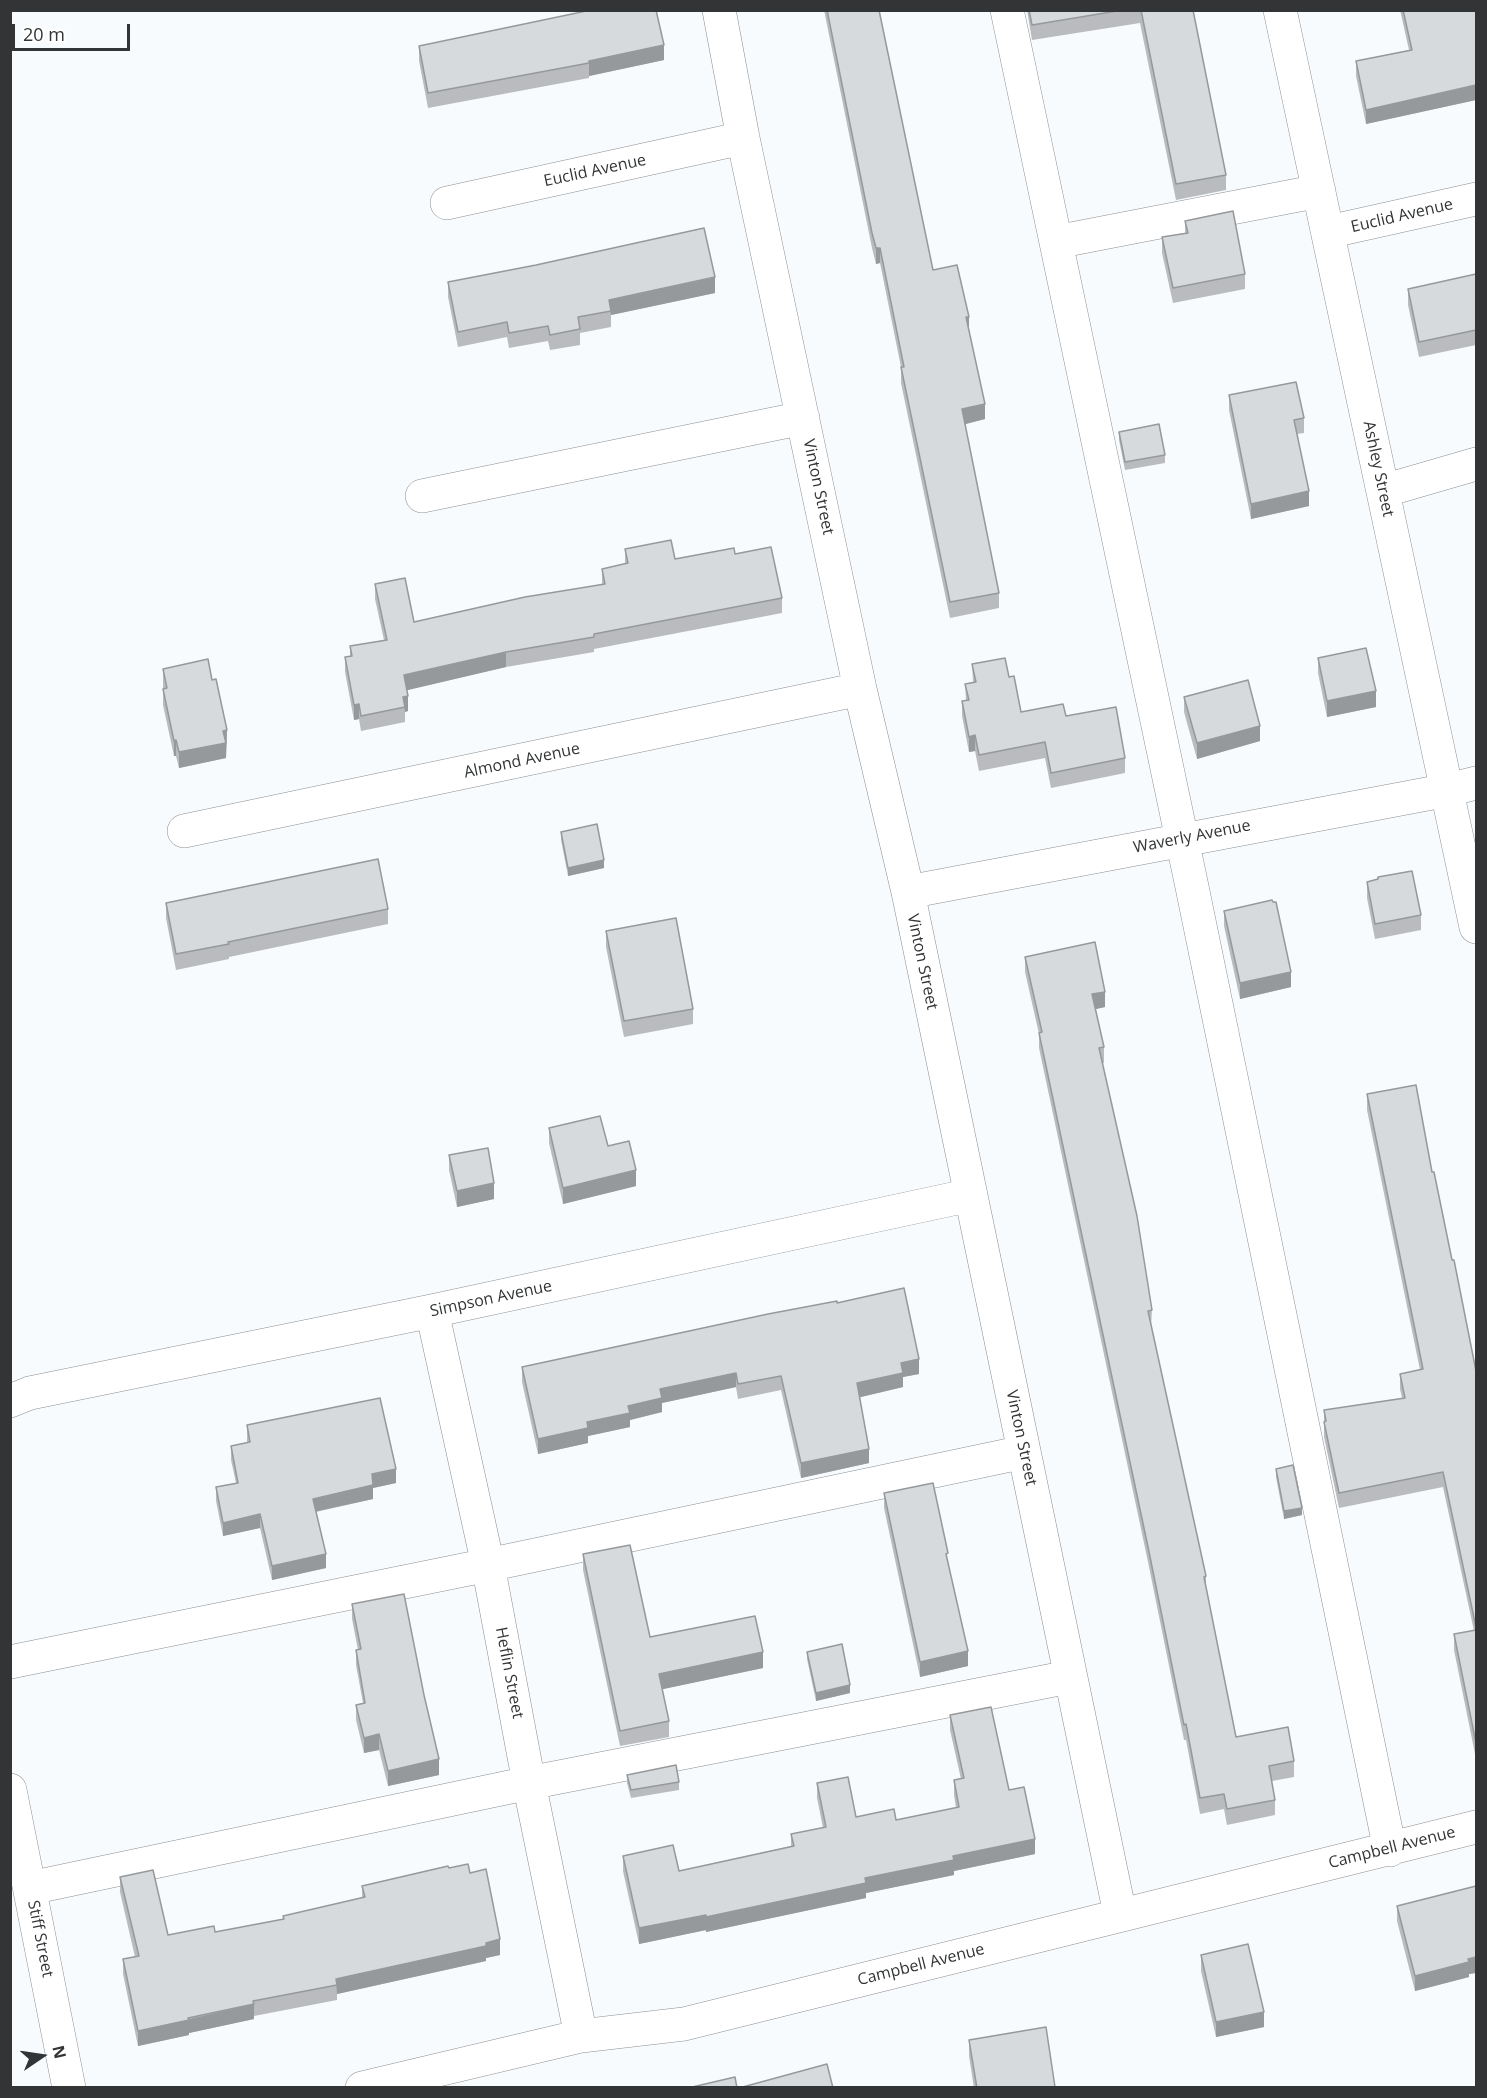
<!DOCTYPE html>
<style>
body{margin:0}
#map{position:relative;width:1487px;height:2098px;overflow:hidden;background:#f8fbfe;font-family:"Open Sans",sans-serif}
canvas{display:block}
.frame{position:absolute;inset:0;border:12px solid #323435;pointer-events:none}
.north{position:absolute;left:12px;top:2026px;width:60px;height:60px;-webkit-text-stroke:4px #fff;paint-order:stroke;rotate:77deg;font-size:16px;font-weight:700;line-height:24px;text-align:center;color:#323435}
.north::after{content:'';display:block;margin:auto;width:21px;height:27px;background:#323435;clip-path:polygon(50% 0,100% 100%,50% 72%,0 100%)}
.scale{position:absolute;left:12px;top:24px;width:118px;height:27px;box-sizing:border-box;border:3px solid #323435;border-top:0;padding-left:8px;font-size:18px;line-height:21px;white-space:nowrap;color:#323435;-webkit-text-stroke:4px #fff;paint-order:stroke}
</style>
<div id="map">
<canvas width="1487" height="2098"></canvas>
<div class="frame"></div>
<div class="north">N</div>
<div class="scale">20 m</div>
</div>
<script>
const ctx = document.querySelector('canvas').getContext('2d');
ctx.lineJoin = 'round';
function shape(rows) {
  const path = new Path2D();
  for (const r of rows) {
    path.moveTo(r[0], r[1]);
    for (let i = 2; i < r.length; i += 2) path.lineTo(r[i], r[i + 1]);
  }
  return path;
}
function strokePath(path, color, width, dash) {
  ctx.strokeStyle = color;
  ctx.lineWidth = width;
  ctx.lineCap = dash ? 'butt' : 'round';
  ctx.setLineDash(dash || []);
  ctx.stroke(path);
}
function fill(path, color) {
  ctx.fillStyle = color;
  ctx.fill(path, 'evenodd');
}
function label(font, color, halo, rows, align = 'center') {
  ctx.font = font + ' "Open Sans",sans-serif';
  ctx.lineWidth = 4.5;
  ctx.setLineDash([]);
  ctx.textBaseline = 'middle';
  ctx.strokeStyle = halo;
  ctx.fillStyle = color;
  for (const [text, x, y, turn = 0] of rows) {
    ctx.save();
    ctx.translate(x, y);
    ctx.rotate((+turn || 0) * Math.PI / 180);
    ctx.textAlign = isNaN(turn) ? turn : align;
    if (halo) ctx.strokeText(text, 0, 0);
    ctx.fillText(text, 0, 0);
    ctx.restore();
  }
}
const minor = shape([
 [719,10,743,138,860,689,908,892,1120,1914],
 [1007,10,1191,882,1390,1850],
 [1280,10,1476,927],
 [447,203,743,138],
 [1328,232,1476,199],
 [1056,242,1319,191],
 [1383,491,1476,464],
 [422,496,803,418],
 [184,831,860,689],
 [908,892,1448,790,1476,783],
 [432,1311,488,1565,529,1783,581,2036],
 [10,1401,30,1393,432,1311,971,1195],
 [10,1662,488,1565,1024,1452],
 [10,1790,69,2088],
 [30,1888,529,1783,1069,1677],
 [362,2088,581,2036,684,2024,1476,1827]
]);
strokePath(minor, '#8c8f92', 34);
strokePath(minor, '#fff', 33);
fill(shape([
 [824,10,879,10,933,270,969,330,985,419,965,424,999,593,999,608,950,618,901,383,901,367,880,263,876,264,872,248],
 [1027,10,1193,10,1226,175,1226,190,1176,200,1140,23,1032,40],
 [1400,10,1476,10,1476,100,1366,124,1356,76,1356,61,1409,50],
 [419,46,664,60,589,76,589,78,428,108,419,61],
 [1185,221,1245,274,1245,289,1173,303,1162,253,1162,237,1185,233],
 [1476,274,1476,345,1419,357,1408,305,1408,289],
 [448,282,715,293,611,315,611,327,580,333,580,345,550,350,548,341,509,348,507,337,458,347,448,297],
 [1229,395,1304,418,1304,433,1297,434,1309,506,1251,519,1229,410],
 [1119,432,1165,455,1165,463,1125,470,1119,440],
 [625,549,675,559,735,554,782,598,782,613,594,649,594,652,506,667,406,690,408,711,405,712,405,722,361,731,359,719,354,720,345,672,345,657,350,656,350,646,384,640,375,599,375,584,414,622,602,584,602,569,625,564],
 [1476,619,1476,643,1475,635,1475,620],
 [1318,658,1376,707,1327,717,1318,673],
 [972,664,1009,677,1021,712,1066,716,1125,758,1125,773,1051,788,1045,758,979,771,975,751,969,752,962,716,962,701,966,700,965,684,973,682],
 [163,669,212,680,227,730,226,758,179,768,176,756,174,756,163,705],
 [1184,697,1260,741,1197,759,1184,712],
 [561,832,604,868,568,876,561,840],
 [1378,880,1421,915,1421,930,1375,939,1367,898,1367,882],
 [166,903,388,909,388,924,229,957,229,959,176,970,166,918],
 [1224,911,1291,987,1240,999,1224,926],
 [606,931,693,1009,693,1024,624,1037,606,947],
 [1025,957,1105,1007,1095,1009,1104,1047,1104,1063,1102,1063,1152,1310,1151,1326,1206,1576,1206,1587,1236,1737,1294,1761,1294,1777,1272,1781,1275,1800,1275,1815,1227,1825,1224,1809,1200,1814,1186,1740,1184,1740,1148,1562,1039,1048,1039,1034,1025,972],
 [1367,1094,1432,1172,1476,1371,1476,1759,1454,1650,1454,1634,1474,1631,1443,1487,1339,1508,1324,1437,1324,1410,1402,1398,1400,1389,1400,1374,1420,1370,1367,1110],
 [549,1128,608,1146,636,1186,563,1204,549,1143],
 [449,1155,494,1199,457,1207,449,1170],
 [837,1303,919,1374,903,1377,903,1387,860,1397,869,1463,801,1478,781,1390,738,1399,736,1387,662,1403,662,1412,630,1420,630,1427,588,1436,588,1443,538,1454,522,1382,522,1367],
 [247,1425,396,1483,373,1488,373,1499,316,1512,326,1568,272,1580,260,1528,223,1536,216,1501,216,1487,236,1483,231,1460,231,1446,247,1443],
 [1276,1469,1302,1515,1284,1519,1276,1477],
 [884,1493,968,1666,920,1677,884,1508],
 [583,1554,650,1637,763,1668,662,1689,669,1721,669,1737,620,1746,583,1570],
 [352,1604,439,1775,388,1786,379,1750,364,1753,356,1720,356,1705,363,1703,356,1665,356,1650,358,1650,352,1619],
 [807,1652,850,1693,816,1701,807,1659],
 [950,1715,1009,1790,1035,1854,954,1871,954,1875,866,1893,866,1898,706,1932,706,1930,639,1944,623,1871,623,1856,679,1871,791,1846,791,1834,823,1828,817,1798,817,1783,856,1817,896,1820,956,1808,954,1795,954,1780,961,1779,950,1730],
 [627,1775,679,1782,679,1790,631,1798,627,1783],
 [449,1868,470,1873,500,1955,486,1958,486,1961,337,1994,337,2000,254,2016,254,2019,189,2033,189,2035,138,2046,123,1974,123,1959,135,1957,120,1892,120,1877,168,1935,215,1932,283,1919,283,1916,362,1898,362,1886],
 [1476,1886,1476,1973,1469,1974,1469,1977,1415,1991,1397,1921,1397,1906],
 [1201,1955,1264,2027,1216,2037,1201,1971],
 [1046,2027,1055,2088,974,2088,969,2056,969,2040]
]), '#b9bbbe');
fill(shape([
 [664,45,664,60,589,76,589,61],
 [1476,85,1476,100,1366,124,1366,110],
 [876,248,880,248,880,263,876,264],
 [715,277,715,293,611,315,609,300],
 [966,317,969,317,969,332],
 [985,404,985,419,962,425,962,409],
 [1309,491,1309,506,1251,519,1251,504],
 [506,652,506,667,404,691,404,675],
 [1376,691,1376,707,1327,717,1327,701],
 [408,696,408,711,405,712,403,697],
 [359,704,359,719,354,720,354,705],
 [1260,726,1260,741,1197,759,1197,743],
 [227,730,226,758,179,768,179,752],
 [975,735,975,751,969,752,969,737],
 [176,740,176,756,174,756,174,741],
 [604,860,604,868,568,876,568,868],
 [1291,972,1291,987,1240,999,1240,983],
 [1105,992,1105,1007,1092,1010,1092,994],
 [636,1170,636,1186,563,1204,563,1188],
 [494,1183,494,1199,457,1207,457,1191],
 [919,1359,919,1374,903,1377,903,1387,857,1398,857,1383,901,1363],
 [736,1373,736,1387,662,1403,662,1412,630,1420,630,1427,588,1436,588,1443,538,1454,538,1439,587,1422,628,1406,660,1389],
 [869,1449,869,1463,801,1478,801,1463],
 [396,1469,396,1483,373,1488,373,1499,313,1512,313,1499,372,1474],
 [1302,1508,1302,1515,1284,1519,1284,1511],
 [260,1514,260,1528,223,1536,223,1523],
 [326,1554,326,1568,272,1580,272,1566],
 [968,1651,968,1666,920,1677,920,1662],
 [763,1652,763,1668,659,1690,659,1674],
 [850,1685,850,1693,816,1701,816,1693],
 [379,1734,379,1750,364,1753,364,1738],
 [439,1759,439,1775,388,1786,388,1771],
 [1035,1839,1035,1854,954,1871,954,1875,866,1893,866,1898,706,1932,706,1917,953,1856],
 [706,1915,706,1930,639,1944,639,1928],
 [500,1939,500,1955,486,1958,486,1961,337,1994,336,1979],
 [1476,1957,1476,1973,1469,1974,1469,1977,1415,1991,1415,1976],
 [254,2004,254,2019,189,2033,189,2035,138,2046,138,2031],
 [1264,2012,1264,2027,1216,2037,1216,2022]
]), '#96999b');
const building = shape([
 [591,10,656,10,664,45,589,61,589,63,428,93,419,46,591,10],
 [827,10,879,10,933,270,957,265,969,317,966,317,985,404,962,409,999,593,950,602,901,367,904,367,880,248,876,248,872,233,827,10],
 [1029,10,1123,10,1032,25,1029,10],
 [1141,10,1193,10,1226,175,1176,184,1141,10],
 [1403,10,1476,10,1476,85,1366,110,1356,61,1412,50,1403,10],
 [1233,211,1245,274,1173,288,1162,237,1188,233,1185,221,1233,211],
 [704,228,715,277,609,300,611,311,578,317,580,329,550,335,548,326,509,333,507,322,458,332,448,282,536,265,704,228],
 [1476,274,1476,330,1419,342,1408,289,1476,274],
 [1296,382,1304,418,1294,420,1309,491,1251,504,1229,395,1296,382],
 [1159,424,1165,455,1125,462,1119,432,1159,424],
 [671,540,675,559,734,548,735,554,771,547,782,598,594,634,594,637,506,652,404,675,408,696,403,697,405,707,361,716,359,704,354,705,345,657,352,656,350,646,387,640,375,584,405,578,414,622,525,597,605,584,602,569,628,563,625,549,671,540],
 [1366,648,1376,691,1327,701,1318,658,1366,648],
 [1005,658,1009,677,1014,676,1021,712,1063,704,1066,716,1116,707,1125,758,1051,773,1045,742,979,755,975,735,969,737,962,701,969,700,965,684,976,682,972,664,1005,658],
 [208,659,212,680,216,679,227,730,223,731,226,743,179,752,176,740,174,741,163,689,167,688,163,669,208,659],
 [1248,680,1260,726,1197,743,1184,697,1248,680],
 [597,824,604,860,568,868,561,832,597,824],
 [378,859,388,909,228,942,229,944,176,954,166,903,378,859],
 [1412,871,1421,915,1375,924,1367,882,1378,879,1378,877,1412,871],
 [1272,900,1273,902,1276,902,1291,972,1240,983,1224,911,1272,900],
 [676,918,693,1009,624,1021,606,931,676,918],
 [1095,942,1105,992,1092,994,1104,1047,1099,1048,1137,1216,1152,1310,1148,1311,1206,1576,1204,1577,1236,1737,1288,1727,1294,1761,1269,1766,1275,1800,1227,1809,1224,1794,1200,1798,1186,1724,1184,1725,1148,1547,1039,1033,1042,1032,1025,957,1095,942],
 [1416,1085,1432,1172,1434,1172,1452,1260,1454,1260,1476,1371,1476,1627,1443,1472,1339,1493,1324,1422,1326,1421,1324,1410,1405,1398,1400,1374,1423,1369,1367,1094,1416,1085],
 [600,1116,608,1146,629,1141,636,1170,563,1188,549,1128,600,1116],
 [488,1148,494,1183,457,1191,449,1155,488,1148],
 [904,1288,919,1359,901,1363,903,1373,857,1383,869,1449,801,1463,781,1376,738,1384,736,1373,660,1389,662,1398,628,1406,630,1413,587,1422,588,1428,538,1439,522,1367,768,1314,837,1301,837,1303,904,1288],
 [380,1398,396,1469,372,1474,373,1485,313,1499,326,1554,272,1566,260,1514,223,1523,216,1487,238,1483,231,1446,250,1442,247,1425,380,1398],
 [1293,1465,1302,1508,1284,1511,1276,1469,1293,1465],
 [933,1483,948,1553,946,1554,968,1651,920,1662,884,1493,933,1483],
 [630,1545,650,1637,755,1616,763,1652,659,1674,669,1721,620,1731,583,1554,630,1545],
 [404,1594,424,1695,439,1759,388,1771,379,1734,364,1738,356,1705,365,1703,356,1650,361,1649,352,1604,404,1594],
 [1476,1630,1476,1743,1454,1634,1476,1630],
 [842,1644,850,1685,816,1693,807,1652,842,1644],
 [991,1707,1009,1790,1024,1787,1035,1839,953,1856,954,1860,865,1878,866,1883,706,1917,706,1915,639,1928,623,1856,673,1845,679,1871,794,1846,791,1834,826,1827,817,1783,848,1777,856,1817,894,1809,896,1820,959,1807,954,1780,964,1778,950,1715,991,1707],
 [676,1765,679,1782,631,1790,627,1775,676,1765],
 [468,1864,470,1873,486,1869,500,1939,486,1943,486,1946,336,1979,337,1985,253,2001,254,2004,188,2018,189,2020,138,2031,123,1959,139,1956,120,1877,153,1870,168,1935,214,1926,215,1932,284,1919,283,1916,365,1897,362,1886,448,1866,449,1868,468,1864],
 [1476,1886,1476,1957,1468,1959,1469,1962,1415,1976,1397,1906,1476,1886],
 [1248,1944,1264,2012,1216,2022,1201,1955,1248,1944],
 [1046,2027,1055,2087,977,2088,969,2040,1046,2027],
 [827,2064,833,2088,739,2088,827,2064],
 [735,2077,737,2088,688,2088,735,2077]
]);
fill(building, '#d7dadd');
strokePath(building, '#96999b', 1.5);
label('16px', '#323435', '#fff', [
 ["Euclid Avenue",595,171,-12],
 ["Euclid Avenue",1402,216,-13],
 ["Ashley Street",1378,469,78],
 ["Vinton Street",818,487,78],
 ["Almond Avenue",522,761,-12],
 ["Waverly Avenue",1192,837,-11],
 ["Vinton Street",922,962,78],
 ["Simpson Avenue",491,1299,-12],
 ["Vinton Street",1021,1438,78],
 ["Heflin Street",509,1673,79],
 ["Campbell Avenue",1392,1848,-14],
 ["Stiff Street",40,1939,79],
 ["Campbell Avenue",921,1965,-14]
]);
</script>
